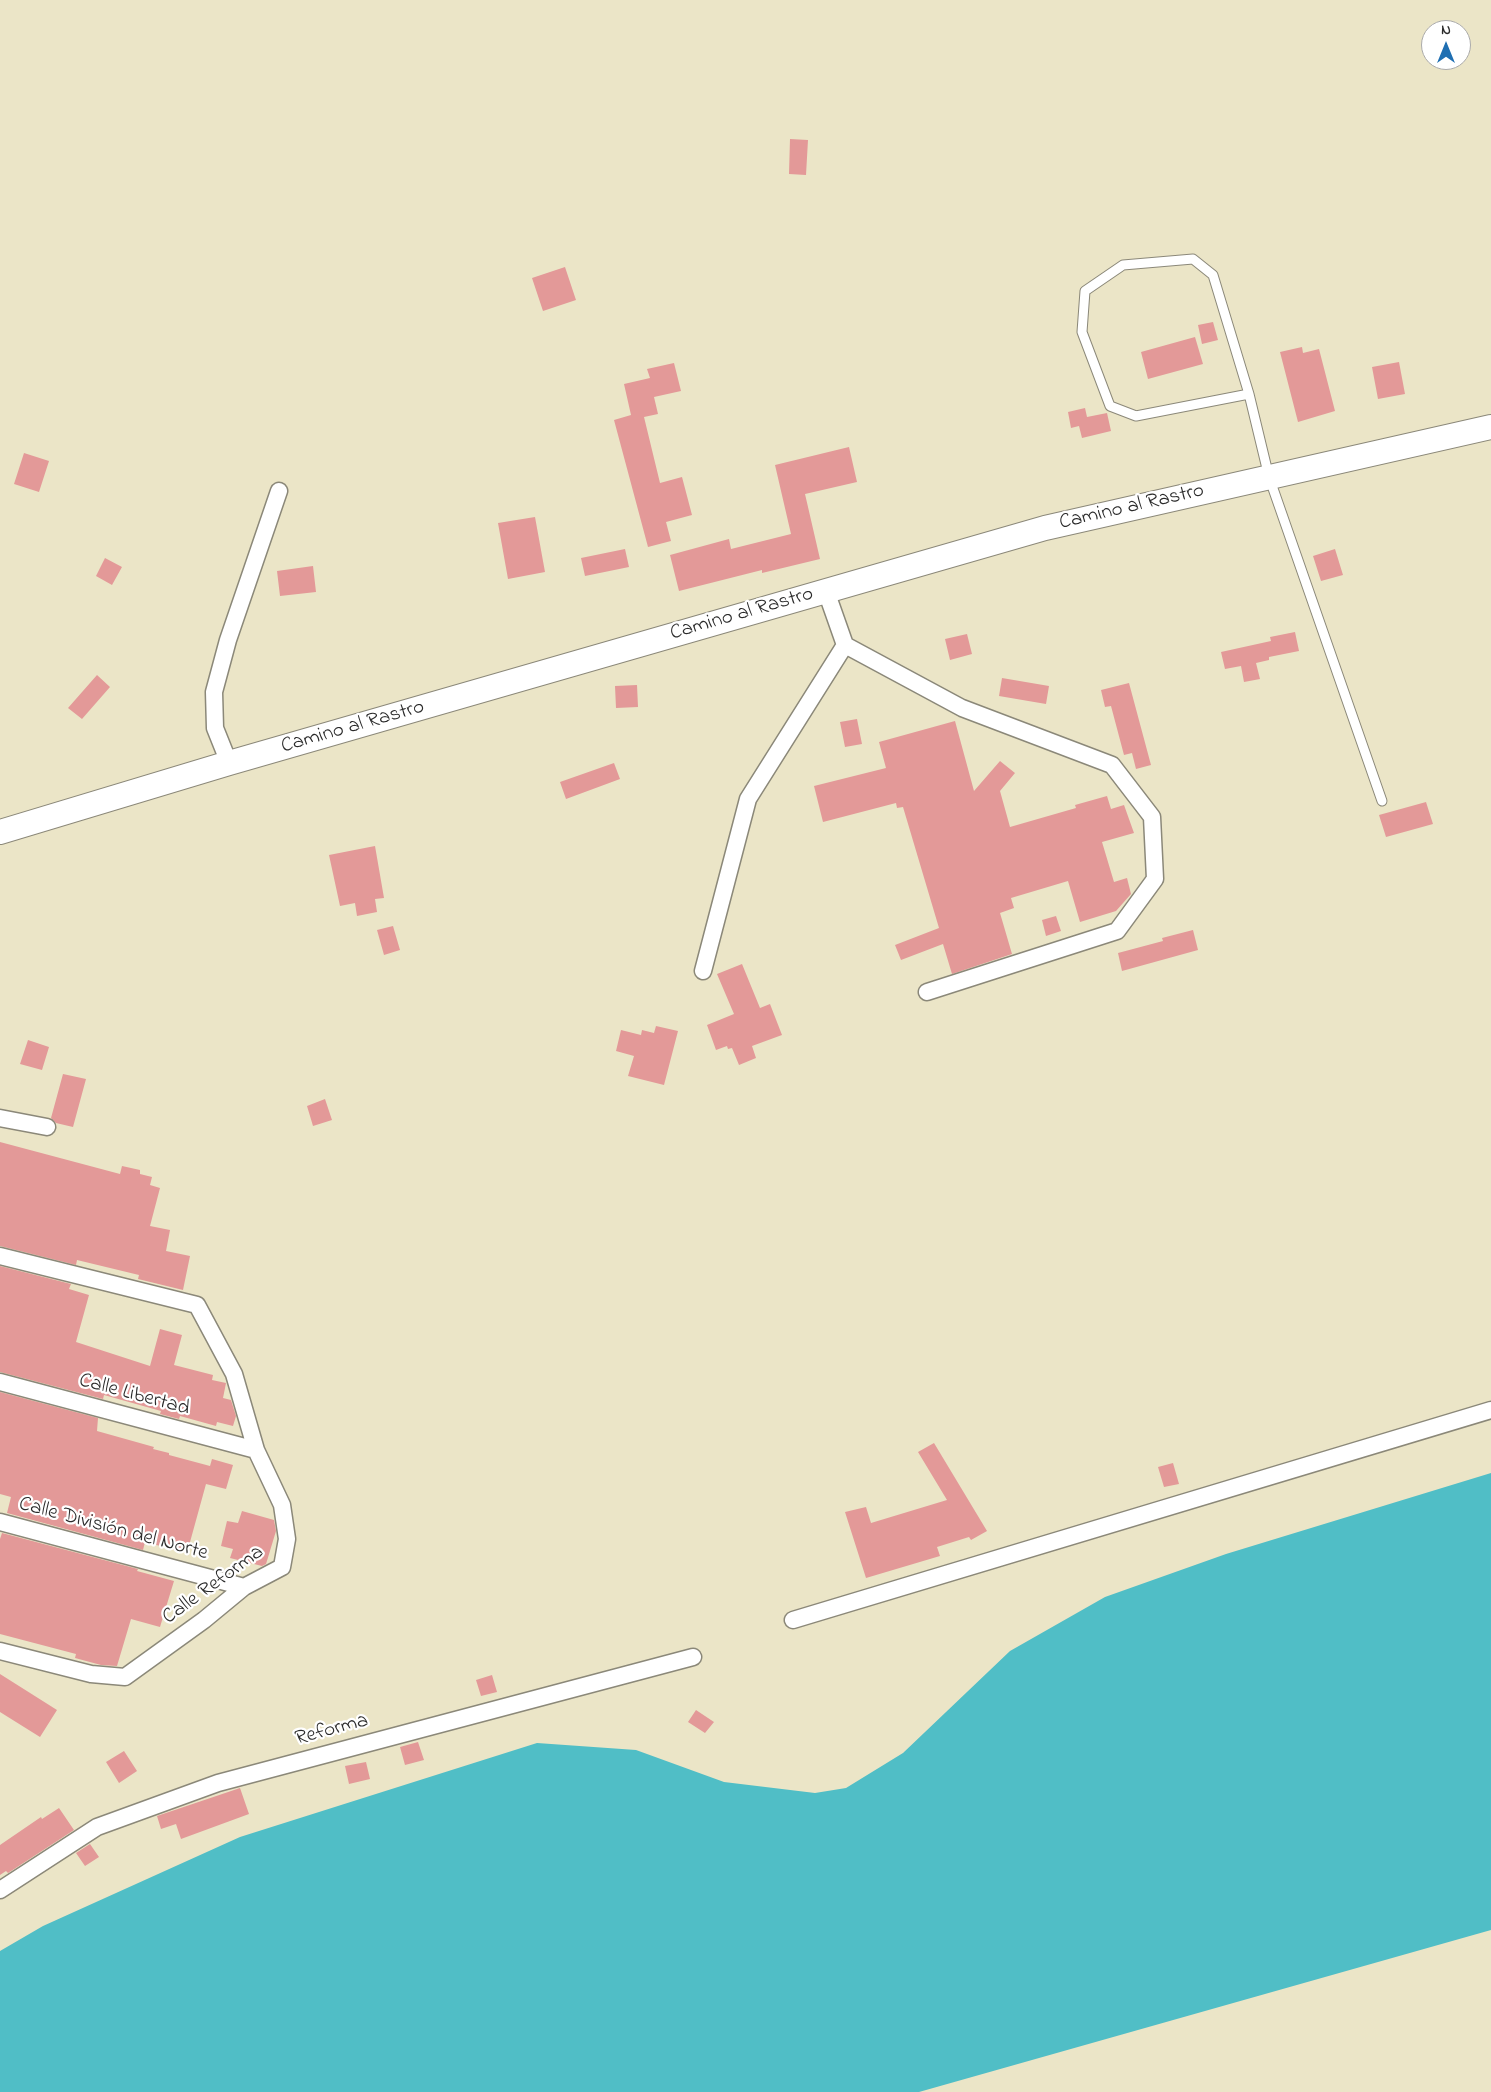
<!DOCTYPE html>
<meta charset="utf-8">
<style>
body{margin:0}
#map{position:relative;width:1491px;height:2092px;overflow:hidden;background:#ebe5c7;font-family:"Indie Flower",sans-serif}
canvas{display:block}
.north{position:absolute;left:1421px;top:20px;width:50px;height:50px;box-sizing:border-box;background:#fff;border:1px solid #aaa;border-radius:50%;rotate:0deg;font-size:14px;font-weight:700;line-height:20px;text-align:center;color:#2b2b2b}
.north::after{content:'';display:block;margin:auto;width:18px;height:22px;background:#1f6fb2;clip-path:polygon(50% 0,100% 100%,50% 72%,0 100%)}
</style>
<div id="map">
<canvas width="1491" height="2092"></canvas>
<div class="north">N</div>
</div>
<script>
const ctx = document.querySelector('canvas').getContext('2d');
ctx.lineJoin = 'round';
function fill(path, color) {
  ctx.fillStyle = color;
  ctx.fill(path, 'evenodd');
}
function shape(rows) {
  const path = new Path2D();
  for (const r of rows) {
    path.moveTo(r[0], r[1]);
    for (let i = 2; i < r.length; i += 2) path.lineTo(r[i], r[i + 1]);
  }
  return path;
}
function strokePath(path, color, width, dash) {
  ctx.strokeStyle = color;
  ctx.lineWidth = width;
  ctx.lineCap = dash ? 'butt' : 'round';
  ctx.setLineDash(dash || []);
  ctx.stroke(path);
}
function label(font, color, halo, rows, align = 'center') {
  ctx.font = font + ' "Indie Flower",sans-serif';
  ctx.lineWidth = 4.5;
  ctx.setLineDash([]);
  ctx.textBaseline = 'middle';
  ctx.strokeStyle = halo;
  ctx.fillStyle = color;
  for (const [text, x, y, turn = 0] of rows) {
    ctx.save();
    ctx.translate(x, y);
    ctx.rotate((+turn || 0) * Math.PI / 180);
    ctx.textAlign = isNaN(turn) ? turn : align;
    if (halo) ctx.strokeText(text, 0, 0);
    ctx.fillText(text, 0, 0);
    ctx.restore();
  }
}
fill(shape([
 [1491,1473,1491,1930,919,2092,0,2092,0,1951,43,1926,240,1837,537,1743,636,1750,724,1782,815,1793,846,1788,903,1753,1010,1651,1105,1597,1226,1554]
]), '#50bec6');
fill(shape([
 [790,139,808,140,806,175,789,174],
 [565,267,576,300,543,311,532,278],
 [1213,322,1218,340,1202,344,1198,325],
 [1195,337,1203,364,1148,379,1141,352],
 [1302,347,1303,353,1319,349,1335,411,1298,422,1280,352],
 [1399,362,1405,394,1378,399,1372,367],
 [674,363,681,391,654,397,658,414,644,417,660,483,682,477,692,515,666,522,671,541,648,547,614,420,631,415,624,384,650,378,647,369],
 [1085,408,1087,417,1107,413,1111,431,1082,438,1079,426,1071,428,1068,412],
 [849,447,857,482,805,494,820,559,762,573,762,570,679,591,670,555,729,539,731,549,791,534,775,465],
 [24,453,49,461,39,492,14,484],
 [535,517,545,572,508,579,498,523],
 [625,549,629,567,585,576,581,558],
 [1335,549,1343,575,1321,581,1313,556],
 [105,558,122,567,112,585,96,576],
 [313,566,316,592,280,596,277,571],
 [1295,632,1299,651,1269,657,1269,660,1256,663,1260,679,1244,682,1241,666,1225,669,1221,652,1271,641,1270,637],
 [967,634,972,654,950,660,945,639],
 [97,675,110,687,82,719,68,708],
 [1002,678,1049,686,1046,704,999,696],
 [1129,683,1151,765,1136,769,1132,753,1124,755,1111,706,1105,707,1101,690],
 [637,685,638,707,616,708,615,686],
 [857,719,862,744,845,747,840,722],
 [955,721,974,791,1000,761,1015,773,1000,791,1010,827,1076,808,1075,805,1107,796,1111,809,1124,805,1134,833,1102,842,1114,882,1127,878,1131,894,1116,911,1080,922,1068,881,1011,898,1014,908,1000,913,1012,954,952,974,943,944,901,960,895,945,939,928,903,807,897,808,896,803,823,822,814,786,886,768,879,742],
 [614,763,620,779,566,799,560,782],
 [1426,802,1433,824,1386,837,1379,815],
 [375,846,384,898,375,899,377,912,357,916,355,903,340,906,329,855],
 [1056,916,1061,931,1046,936,1042,920],
 [393,926,400,950,384,955,377,930],
 [1193,930,1198,950,1122,971,1118,953,1163,941,1162,938],
 [742,964,760,1008,770,1004,782,1035,752,1046,756,1058,739,1065,732,1048,728,1049,727,1046,716,1050,707,1025,734,1014,717,974],
 [656,1026,678,1031,664,1085,628,1076,634,1056,616,1051,621,1030,641,1035,642,1030,654,1033],
 [28,1040,49,1047,42,1070,20,1064],
 [63,1074,86,1079,73,1127,56,1123,51,1118],
 [325,1099,332,1120,313,1126,307,1106],
 [0,1142,120,1174,122,1166,140,1170,140,1174,152,1177,150,1185,160,1188,150,1226,170,1230,166,1251,190,1256,183,1290,138,1279,139,1275,77,1260,76,1265,0,1246],
 [0,1266,71,1284,69,1289,89,1295,76,1342,150,1366,160,1329,182,1335,174,1365,213,1375,212,1380,226,1383,223,1398,231,1400,236,1416,233,1426,217,1422,216,1426,180,1416,179,1419,160,1414,161,1411,104,1395,103,1399,0,1372],
 [0,1392,98,1418,97,1431,154,1447,153,1449,169,1453,169,1455,210,1466,212,1459,233,1465,226,1489,206,1484,187,1553,145,1542,143,1550,7,1513,11,1497,0,1494],
 [934,1443,987,1531,971,1540,969,1537,937,1547,940,1556,866,1578,845,1512,866,1507,871,1523,947,1500,918,1452],
 [1173,1463,1179,1484,1164,1487,1158,1467],
 [242,1511,274,1520,276,1531,266,1564,262,1566,230,1558,233,1549,221,1546,227,1521,238,1523],
 [2,1533,138,1569,137,1571,174,1581,160,1627,131,1619,117,1666,101,1665,75,1658,76,1654,0,1634,0,1539],
 [0,1674,57,1710,40,1737,0,1712],
 [492,1675,497,1692,481,1696,476,1680],
 [696,1710,714,1722,705,1733,688,1722],
 [418,1742,424,1760,405,1765,400,1747],
 [124,1751,137,1771,119,1783,106,1762],
 [366,1762,370,1779,349,1784,345,1766],
 [240,1788,249,1814,181,1839,176,1824,161,1829,157,1816],
 [59,1808,74,1830,8,1873,6,1871,0,1875,0,1845,41,1817,42,1819],
 [90,1844,99,1857,85,1866,76,1853]
]), '#e39998');
const lane = shape([
 [1249,394,1136,416,1110,406,1082,332,1085,291,1123,265,1193,259,1213,275,1249,394,1269,477,1382,801]
]);
const street = shape([
 [826,591,845,645,962,708,1112,765,1152,817,1155,879,1117,931,927,992],
 [229,763,215,728,214,692,228,640,279,491],
 [703,971,748,799,845,645],
 [0,1118,47,1127],
 [0,1256,197,1305,234,1374,256,1450,282,1505,287,1539,282,1567,244,1587,204,1620,125,1677,91,1674,0,1651],
 [0,1382,256,1450],
 [0,1522,244,1587],
 [793,1620,1491,1410],
 [0,1890,97,1827,218,1783,693,1657]
]);
const secondary = shape([
 [0,832,229,763,1045,528,1491,427]
]);
strokePath(lane, '#8b8879', 11);
strokePath(street, '#8b8879', 19);
strokePath(secondary, '#8b8879', 26);
strokePath(lane, '#fff', 9);
strokePath(street, '#fff', 16);
strokePath(secondary, '#fff', 24);
label('21px', '#2b2b2b', '#fff', [
 ["Camino al Rastro",1132,508,-13],
 ["Camino al Rastro",742,615,-16],
 ["Camino al Rastro",353,728,-16],
 ["Calle Libertad",134,1396,15],
 ["Calle División del Norte",113,1530,15],
 ["Calle Reforma",214,1586,-36],
 ["Reforma",332,1731,-15]
]);
</script>
